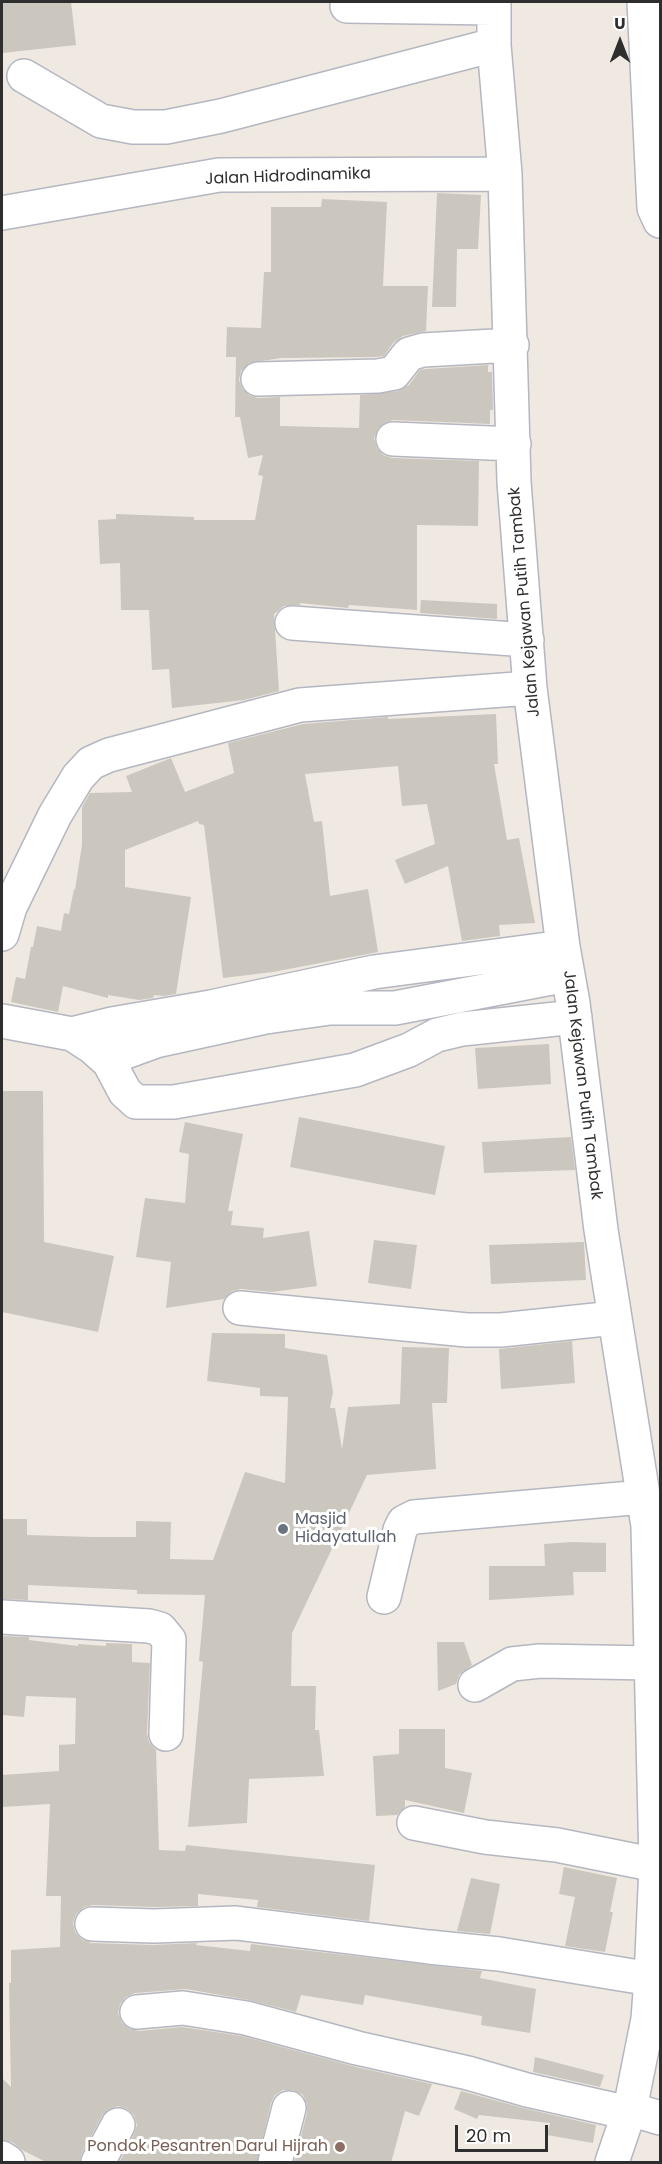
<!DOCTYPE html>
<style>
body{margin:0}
#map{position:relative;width:662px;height:2164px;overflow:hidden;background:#efe9e1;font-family:Poppins,sans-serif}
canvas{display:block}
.frame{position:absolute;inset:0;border:3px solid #2e2e2e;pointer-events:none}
.north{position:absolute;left:590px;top:12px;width:60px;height:60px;-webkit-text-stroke:4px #fff;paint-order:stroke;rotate:0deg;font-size:16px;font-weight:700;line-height:24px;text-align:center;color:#2e2e2e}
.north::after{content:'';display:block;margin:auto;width:21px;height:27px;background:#2e2e2e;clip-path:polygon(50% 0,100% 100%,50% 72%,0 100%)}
.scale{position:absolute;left:455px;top:2125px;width:93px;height:27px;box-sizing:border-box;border:3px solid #2e2e2e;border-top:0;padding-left:8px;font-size:18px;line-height:21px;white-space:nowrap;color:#2e2e2e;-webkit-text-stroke:4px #fff;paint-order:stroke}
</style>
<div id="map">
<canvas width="662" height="2164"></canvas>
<div class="frame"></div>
<div class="north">U</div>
<div class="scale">20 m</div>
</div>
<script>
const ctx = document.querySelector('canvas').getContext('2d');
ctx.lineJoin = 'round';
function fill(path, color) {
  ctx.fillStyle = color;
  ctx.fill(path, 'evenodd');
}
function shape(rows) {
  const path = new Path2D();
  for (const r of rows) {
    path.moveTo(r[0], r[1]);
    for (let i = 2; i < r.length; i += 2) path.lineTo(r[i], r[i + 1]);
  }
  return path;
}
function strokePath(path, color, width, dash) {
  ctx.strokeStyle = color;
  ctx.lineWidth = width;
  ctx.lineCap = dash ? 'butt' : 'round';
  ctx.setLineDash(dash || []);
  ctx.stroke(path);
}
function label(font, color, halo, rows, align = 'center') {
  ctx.font = font + ' Poppins,sans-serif';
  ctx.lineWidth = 6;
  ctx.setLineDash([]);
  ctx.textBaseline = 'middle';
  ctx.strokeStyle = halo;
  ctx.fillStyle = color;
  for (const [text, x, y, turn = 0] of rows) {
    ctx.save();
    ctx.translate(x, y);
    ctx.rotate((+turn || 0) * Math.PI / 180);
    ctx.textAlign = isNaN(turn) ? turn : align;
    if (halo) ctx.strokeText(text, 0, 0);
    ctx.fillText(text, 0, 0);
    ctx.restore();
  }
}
fill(shape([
 [2,2,71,2,76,45,2,53],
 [437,193,481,195,478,249,457,249,456,307,432,307],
 [322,199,387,202,383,286,428,286,426,331,403,336,394,342,384,356,376,357,281,358,249,363,241,371,239,380,242,388,249,395,258,398,280,397,280,426,359,428,360,395,398,391,409,385,420,370,426,369,488,365,488,372,492,372,493,410,490,410,490,424,393,420,384,423,378,429,374,438,377,448,383,455,392,458,479,461,478,526,417,525,417,610,349,605,348,608,300,603,300,605,284,606,274,614,279,691,244,700,172,708,169,669,152,670,149,610,121,610,120,563,100,564,98,520,116,519,116,514,194,517,194,520,255,520,263,476,258,475,263,455,248,458,240,417,235,417,236,357,226,357,227,327,261,328,264,272,271,272,271,207,321,207],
 [421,600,497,604,497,619,420,613],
 [496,714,498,764,494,764,507,840,519,838,535,923,499,925,500,936,462,941,448,866,405,884,395,860,435,844,427,804,402,806,398,766,305,774,314,822,322,821,330,896,368,889,378,952,273,972,223,978,204,825,199,824,198,821,125,850,125,887,191,897,176,994,163,996,154,995,153,998,139,1000,108,995,108,998,63,986,58,1012,11,1002,16,977,25,979,31,947,33,947,37,926,61,931,64,913,69,914,74,889,75,890,82,845,82,807,90,793,132,792,126,776,171,758,185,792,234,773,228,743,303,724,388,717,388,719],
 [549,1044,551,1084,478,1089,475,1048],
 [2,1091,43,1091,44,1242,114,1256,98,1332,2,1312],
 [299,1117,445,1146,435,1195,290,1167],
 [185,1122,243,1134,228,1211,233,1211,231,1225,264,1228,263,1238,309,1231,317,1286,272,1292,241,1289,232,1291,224,1299,166,1308,171,1262,136,1257,145,1198,185,1203,189,1154,179,1152],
 [571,1137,575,1170,484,1173,482,1142],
 [374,1240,417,1245,411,1289,368,1283],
 [584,1242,586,1280,491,1284,489,1245],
 [212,1333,285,1334,285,1348,327,1355,333,1392,330,1408,335,1408,342,1449,348,1407,400,1404,402,1347,449,1348,447,1403,432,1403,436,1469,367,1475,292,1633,291,1686,316,1686,315,1730,319,1730,324,1776,249,1779,247,1823,188,1827,203,1662,199,1661,205,1595,137,1594,137,1590,28,1585,28,1600,2,1599,2,1519,27,1519,27,1535,93,1537,136,1537,136,1521,171,1522,170,1559,213,1560,245,1472,285,1483,288,1397,260,1396,260,1388,207,1381],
 [572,1341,575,1383,501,1389,499,1349],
 [572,1542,606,1543,606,1572,573,1572,574,1595,489,1600,489,1566,545,1566,544,1544],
 [2,1636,29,1637,29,1640,78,1646,78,1644,106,1646,106,1643,132,1644,132,1662,150,1663,147,1733,149,1742,156,1750,159,1850,185,1851,186,1845,375,1865,369,1921,257,1907,258,1900,198,1894,198,1906,154,1907,93,1905,84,1907,76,1914,73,1923,75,1932,82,1940,91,1943,153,1945,197,1943,196,1945,250,1951,251,1944,482,1971,480,1978,536,1989,530,2033,481,2025,482,2016,365,1995,363,2005,301,1995,296,2012,249,2000,186,1989,135,1993,126,1997,120,2004,118,2013,122,2023,130,2029,139,2031,182,2027,242,2036,352,2066,432,2084,419,2116,405,2111,391,2163,294,2163,307,2113,307,2104,303,2095,293,2090,283,2090,275,2095,271,2103,257,2163,119,2163,134,2134,137,2125,134,2115,127,2109,118,2106,109,2109,102,2116,82,2153,79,2163,48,2163,22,2150,12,2142,2,2140,2,2078,11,2087,9,1983,11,1983,11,1950,60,1947,61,1896,46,1896,50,1804,2,1807,2,1775,59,1771,59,1745,75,1744,76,1698,26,1696,24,1717,2,1715],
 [437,1642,464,1642,472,1665,459,1675,456,1684,438,1691],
 [399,1729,445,1729,445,1768,472,1773,464,1813,405,1800,405,1807,397,1815,376,1816,373,1756,399,1754],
 [564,1867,617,1878,610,1912,613,1912,605,1952,565,1946,575,1897,559,1894],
 [471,1878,500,1884,490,1934,457,1931],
 [535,2057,604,2075,600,2087,533,2072],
 [461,2091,523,2108,596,2125,593,2143,547,2135,550,2123,479,2115,477,2119,454,2109]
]), '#cbc7bf');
const minor = shape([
 [494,2,494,45,505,174,514,482,530,688,563,947,573,1003,601,1230,648,1526,656,1865,651,1979,648,2019,630,2109,612,2162],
 [644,2,654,208,660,221],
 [347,6,494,8],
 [24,76,101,121,133,127,166,127,221,116,494,45],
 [2,213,219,175,505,174],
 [258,379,378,376,394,373,409,354,423,350,512,345],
 [393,439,514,444],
 [292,623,527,640],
 [2,934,10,907,55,815,78,777,91,763,109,755,300,705,530,688],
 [2,1021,72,1034,92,1047,109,1062,125,1092,136,1102,174,1102,355,1070,409,1050,437,1035,462,1029,575,1017],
 [72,1034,112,1024,211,1007,374,972,563,947],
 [109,1062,120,1054,156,1041,266,1017,330,1008,395,1008,567,975],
 [240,1308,467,1330,501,1330,614,1318],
 [384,1597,400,1530,404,1522,414,1517,643,1497],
 [2,1617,149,1626,160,1629,169,1640,166,1734],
 [475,1685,512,1664,540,1661,651,1663],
 [414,1823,485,1837,557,1845,656,1865],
 [92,1924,154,1926,236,1923,429,1947,499,1954,651,1979],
 [137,2012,183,2008,246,2018,357,2048,468,2073,527,2090,629,2113],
 [630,2109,660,2118],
 [2,2158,8,2162],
 [98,2162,118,2125],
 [275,2162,289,2108]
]);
strokePath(minor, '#b4b7c1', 36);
strokePath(minor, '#fff', 33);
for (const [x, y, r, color] of [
 [283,1529,6,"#6b7280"],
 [340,2147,6,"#8d6e63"]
]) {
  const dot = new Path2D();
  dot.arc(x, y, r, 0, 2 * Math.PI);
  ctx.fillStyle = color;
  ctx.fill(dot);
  strokePath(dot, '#fff', 2);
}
label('16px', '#2e2e2e', '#fff', [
 ["Jalan Hidrodinamika",288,177,-2],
 ["Jalan Kejawan Putih Tambak",525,602,-95],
 ["Jalan Kejawan Putih Tambak",582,1085,83]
]);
label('16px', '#5b616d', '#fff', [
 ["Masjid",295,1520],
 ["Hidayatullah",295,1538]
], 'left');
label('16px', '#785e54', '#fff', [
 ["Pondok Pesantren Darul Hijrah",328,2147]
], 'right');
</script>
